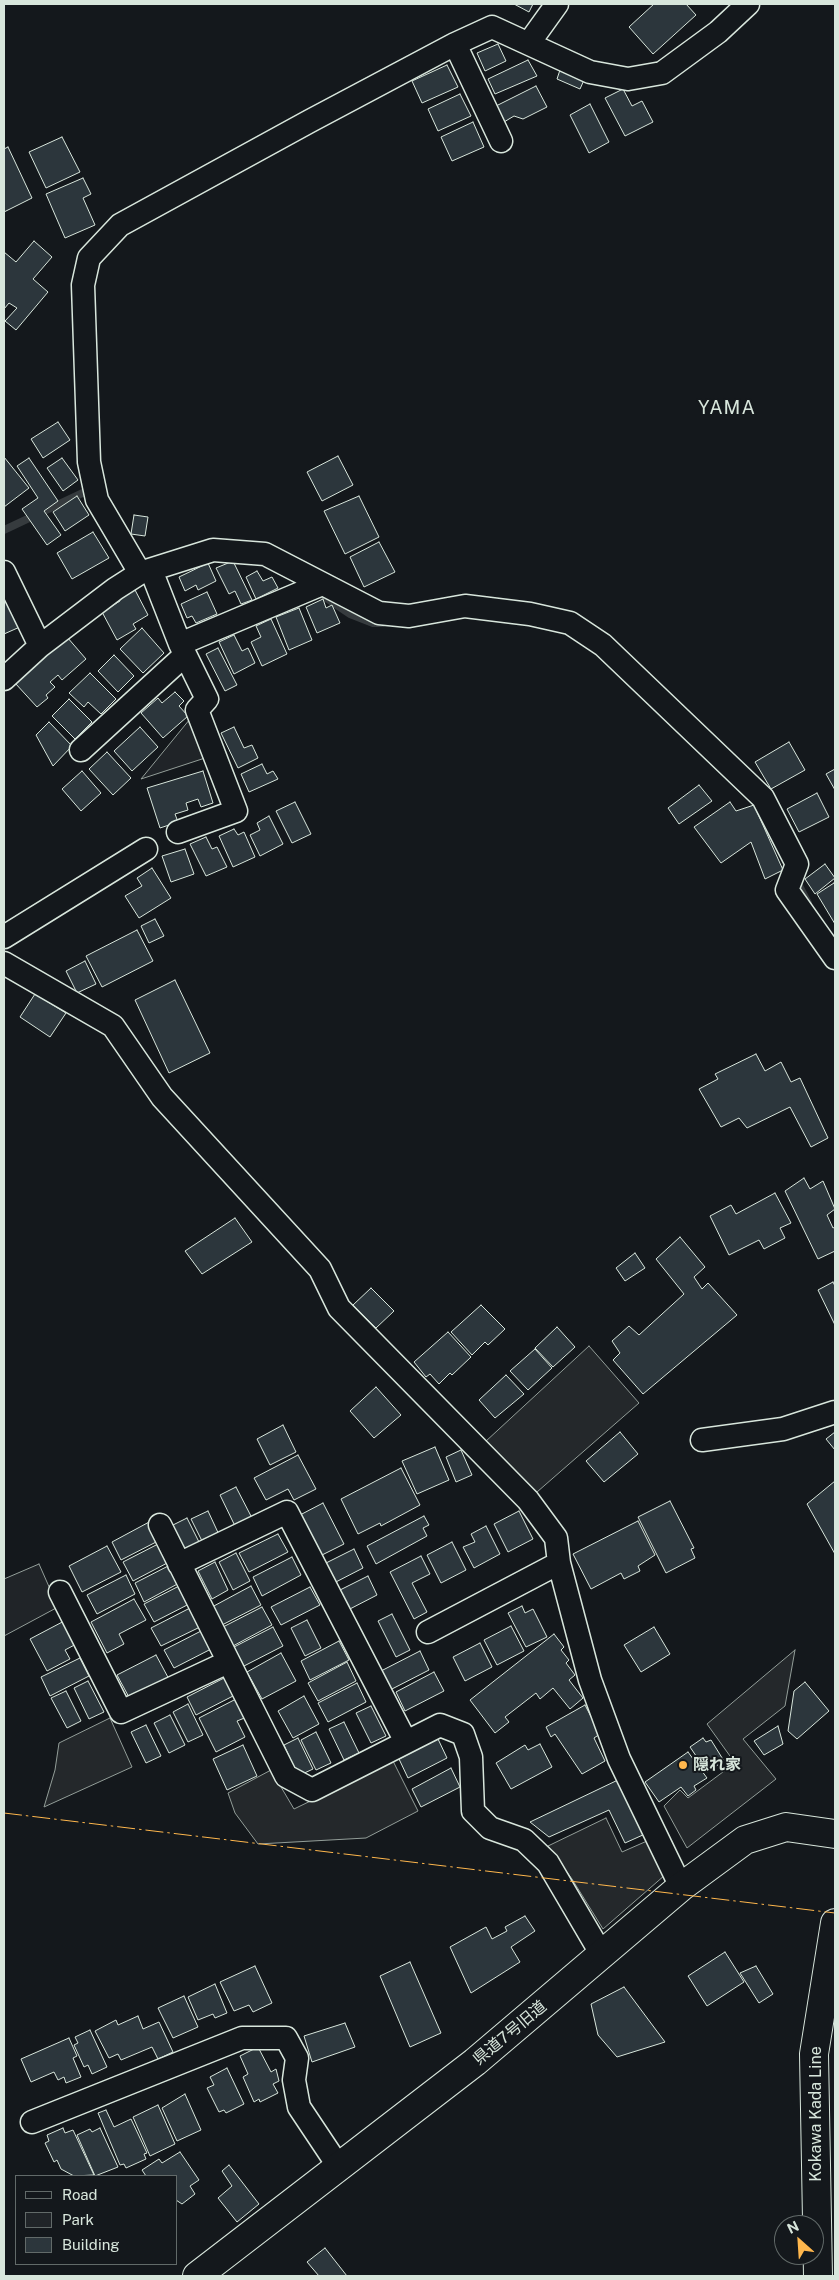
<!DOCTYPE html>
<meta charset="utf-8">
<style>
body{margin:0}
#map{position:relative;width:839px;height:2280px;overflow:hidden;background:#14181c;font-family:"Public Sans",sans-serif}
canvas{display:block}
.frame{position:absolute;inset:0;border:5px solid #d8e6dc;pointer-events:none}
.legend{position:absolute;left:15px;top:2175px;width:162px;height:90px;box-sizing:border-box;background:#14181c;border:1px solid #626a69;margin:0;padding:6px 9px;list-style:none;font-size:15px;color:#d8e6dc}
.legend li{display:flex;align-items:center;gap:10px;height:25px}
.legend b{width:25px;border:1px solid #626a69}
.north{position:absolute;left:774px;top:2215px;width:50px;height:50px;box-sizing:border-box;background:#14181c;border:1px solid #626a69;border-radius:50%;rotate:334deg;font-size:14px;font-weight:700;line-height:20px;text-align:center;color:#d8e6dc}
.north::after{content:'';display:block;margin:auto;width:18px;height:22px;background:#ffb74d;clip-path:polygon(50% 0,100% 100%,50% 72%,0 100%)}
</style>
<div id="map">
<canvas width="839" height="2280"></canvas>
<div class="frame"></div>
<ul class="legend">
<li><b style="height:6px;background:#14181c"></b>Road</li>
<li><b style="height:14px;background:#202428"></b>Park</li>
<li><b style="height:14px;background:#2c363c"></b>Building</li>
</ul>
<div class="north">N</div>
</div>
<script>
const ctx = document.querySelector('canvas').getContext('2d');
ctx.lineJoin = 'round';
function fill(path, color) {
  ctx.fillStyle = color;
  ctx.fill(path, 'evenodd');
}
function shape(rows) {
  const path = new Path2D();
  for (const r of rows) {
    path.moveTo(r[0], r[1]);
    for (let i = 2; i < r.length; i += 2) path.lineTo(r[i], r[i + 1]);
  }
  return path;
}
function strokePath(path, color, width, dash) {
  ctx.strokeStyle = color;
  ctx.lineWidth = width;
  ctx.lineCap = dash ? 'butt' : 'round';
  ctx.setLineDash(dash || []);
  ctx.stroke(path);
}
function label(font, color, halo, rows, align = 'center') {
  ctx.font = font + ' "Public Sans","Noto Sans JP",sans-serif';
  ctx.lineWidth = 4;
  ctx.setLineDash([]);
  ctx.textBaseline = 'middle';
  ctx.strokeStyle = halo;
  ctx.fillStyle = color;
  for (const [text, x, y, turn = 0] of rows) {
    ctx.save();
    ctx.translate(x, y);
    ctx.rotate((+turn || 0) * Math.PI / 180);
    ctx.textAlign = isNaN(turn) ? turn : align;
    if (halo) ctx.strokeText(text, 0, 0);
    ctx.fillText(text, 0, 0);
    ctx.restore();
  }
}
const green = shape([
 [190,719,205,758,141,779,190,719],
 [39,1564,58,1607,4,1636,4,1579,39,1564]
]);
fill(green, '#202428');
strokePath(green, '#939e99', 1);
const parking = shape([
 [589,1346,639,1403,537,1492,485,1442,589,1346],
 [795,1650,785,1706,743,1739,776,1779,687,1848,664,1806,680,1790,688,1798,735,1763,707,1724,795,1650],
 [110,1718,132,1767,44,1807,55,1770,59,1743,110,1718],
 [393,1761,418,1811,366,1838,258,1844,235,1813,228,1793,271,1770,294,1809,393,1761],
 [606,1818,622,1852,647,1841,665,1875,603,1929,572,1879,548,1846,606,1818]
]);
fill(parking, '#24282b');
strokePath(parking, '#939e99', 1);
strokePath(shape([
 [4,530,91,489],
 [319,593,350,614,373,623,382,623],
 [796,880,808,903]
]), '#363b3e', 8);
const building = shape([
 [514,4,533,4,529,12,514,4],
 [654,4,686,4,696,15,653,54,629,27,654,4],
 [498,44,506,61,485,71,477,53,498,44],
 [528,60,537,76,495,94,488,79,528,60],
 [447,65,458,87,422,103,412,81,447,65],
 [560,70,584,80,580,89,557,79,560,70],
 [536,86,547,107,523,119,514,116,504,122,496,106,536,86],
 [623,89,632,106,642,101,653,122,625,136,605,98,623,89],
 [460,94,471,116,438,131,428,109,460,94],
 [590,104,609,142,589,153,570,115,590,104],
 [473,122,484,147,452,161,441,137,473,122],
 [62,137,80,172,46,188,29,152,62,137],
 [8,147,32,198,4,212,4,149,8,147],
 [83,178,91,194,83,198,95,225,65,238,46,194,83,178],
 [34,241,52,257,33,279,48,292,16,330,5,321,17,308,9,303,4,309,4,252,16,262,34,241],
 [58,422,70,440,43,458,31,439,58,422],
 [338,456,353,485,322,501,307,472,338,456],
 [4,457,29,488,4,507,4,457],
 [29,458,58,501,44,511,61,535,47,545,22,509,38,498,17,466,29,458],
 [62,458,78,480,63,491,47,468,62,458],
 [77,496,89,515,65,531,53,512,77,496],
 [359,496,379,537,345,554,324,511,359,496],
 [134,515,148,517,145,536,131,534,134,515],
 [93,532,109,558,72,579,57,553,93,532],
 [379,542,395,572,364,587,350,557,379,542],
 [233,561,252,600,241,604,235,591,229,594,216,568,233,561],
 [208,563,216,581,198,590,196,585,185,591,179,577,208,563],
 [257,571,263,581,272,577,278,588,256,599,246,577,257,571],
 [134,588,148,615,133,624,136,629,117,640,102,612,120,601,118,597,134,588],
 [207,592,217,614,196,623,192,616,187,618,181,604,207,592],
 [323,599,326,608,332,605,340,623,317,633,306,607,323,599],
 [9,600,22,626,4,634,4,602,9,600],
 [299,608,312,640,289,650,276,617,299,608],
 [271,619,287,654,262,666,251,642,261,637,256,626,271,619],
 [142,628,164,653,143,673,120,649,142,628],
 [234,635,242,651,248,648,255,663,234,674,219,642,234,635],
 [67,637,86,659,62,680,58,675,50,682,55,687,46,695,48,698,37,707,15,683,67,637],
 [218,648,237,685,225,691,206,654,218,648],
 [114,655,134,676,118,692,98,671,114,655],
 [90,673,116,699,101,714,88,702,84,707,69,693,90,673],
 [175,692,184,701,179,706,188,716,163,738,141,713,158,698,162,703,175,692],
 [69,699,92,722,75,739,52,716,69,699],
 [49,722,72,746,53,766,36,735,49,722],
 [140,727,158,747,132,771,114,751,140,727],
 [234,727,244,748,252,745,258,758,238,768,221,733,234,727],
 [789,742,805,770,771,789,755,762,789,742],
 [107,752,131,778,113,795,89,769,107,752],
 [262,764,267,774,273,771,278,779,249,792,241,774,262,764],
 [835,769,835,790,826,774,835,769],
 [82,771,101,793,81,811,62,789,82,771],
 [203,771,213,803,201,807,198,799,186,803,188,810,175,814,178,822,160,828,147,788,203,771],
 [699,785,712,801,679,824,668,808,699,785],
 [817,793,829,817,799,832,787,809,817,793],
 [295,802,311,834,292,843,276,811,295,802],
 [730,802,736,811,754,805,783,870,765,879,751,842,721,863,694,827,730,802],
 [269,816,283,844,260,856,250,835,260,830,257,823,269,816],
 [234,829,238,835,244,832,255,857,233,867,219,836,234,829],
 [206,837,212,849,217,847,227,867,206,876,190,844,206,837],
 [185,849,194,874,171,882,162,856,185,849],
 [825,864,835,878,815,894,805,879,825,864],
 [152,868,171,898,139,918,125,896,142,886,137,878,152,868],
 [834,883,835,884,835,924,817,894,834,883],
 [155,919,164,936,149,943,141,926,155,919],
 [137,930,153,961,102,987,86,956,137,930],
 [85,961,96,984,77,993,66,971,85,961],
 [175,980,210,1053,169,1073,135,1000,175,980],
 [35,994,66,1013,50,1037,20,1017,35,994],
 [756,1054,765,1071,781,1062,791,1082,800,1078,828,1138,811,1147,790,1107,747,1128,739,1118,721,1127,699,1089,718,1079,715,1074,756,1054],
 [804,1178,810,1189,823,1181,835,1209,827,1215,833,1228,835,1227,835,1251,818,1259,785,1191,804,1178],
 [775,1193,791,1223,780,1228,785,1238,764,1249,759,1240,729,1255,710,1216,731,1205,736,1214,775,1193],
 [235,1218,252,1242,202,1274,185,1251,235,1218],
 [680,1237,705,1267,694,1277,702,1289,708,1283,737,1315,643,1394,613,1360,620,1353,612,1341,629,1326,639,1335,684,1294,656,1259,680,1237],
 [635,1253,645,1268,625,1281,616,1268,635,1253],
 [833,1282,835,1286,835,1325,818,1290,833,1282],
 [371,1288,394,1311,376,1328,353,1305,371,1288],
 [481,1305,505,1329,488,1345,485,1342,472,1355,451,1332,481,1305],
 [557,1327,575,1347,553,1367,535,1348,557,1327],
 [448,1332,471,1357,452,1375,450,1373,439,1384,430,1374,426,1377,414,1362,448,1332],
 [535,1349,552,1368,528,1390,510,1371,535,1349],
 [506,1375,524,1394,495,1418,479,1400,506,1375],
 [376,1387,401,1415,374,1438,350,1411,376,1387],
 [283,1425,296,1452,270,1465,257,1439,283,1425],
 [620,1432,638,1454,604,1482,586,1461,620,1432],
 [835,1432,835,1450,826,1439,835,1432],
 [435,1447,449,1480,417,1494,402,1461,435,1447],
 [461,1450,472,1475,456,1482,446,1457,461,1450],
 [298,1455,316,1489,294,1500,288,1489,266,1500,254,1478,298,1455],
 [401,1468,420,1505,381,1526,380,1523,358,1534,341,1499,401,1468],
 [835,1481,835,1554,807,1504,835,1481],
 [236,1487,252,1518,235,1526,220,1495,236,1487],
 [670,1501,694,1548,691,1549,695,1558,666,1573,638,1517,670,1501],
 [323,1503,344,1544,320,1556,300,1515,323,1503],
 [208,1511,221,1539,205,1547,191,1519,208,1511],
 [519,1511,533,1539,508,1552,494,1524,519,1511],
 [424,1516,429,1525,423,1528,427,1536,376,1564,367,1546,424,1516],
 [187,1518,201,1546,184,1555,171,1526,187,1518],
 [151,1521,160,1540,121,1560,112,1542,151,1521],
 [638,1521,655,1555,638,1566,640,1571,624,1579,621,1573,591,1589,573,1554,638,1521],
 [486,1526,500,1554,474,1568,463,1547,475,1542,471,1534,486,1526],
 [278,1534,288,1552,249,1572,239,1553,278,1534],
 [162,1542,171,1561,133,1581,123,1562,162,1542],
 [452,1542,466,1570,441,1583,427,1555,452,1542],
 [107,1546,121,1572,82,1592,69,1566,107,1546],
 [354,1549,363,1568,332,1584,322,1565,354,1549],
 [236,1553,250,1581,233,1590,219,1562,236,1553],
 [421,1556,430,1574,412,1583,427,1612,414,1619,390,1572,421,1556],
 [292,1557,301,1575,262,1596,253,1577,292,1557],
 [215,1562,228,1590,212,1599,198,1571,215,1562],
 [174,1563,183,1581,144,1602,135,1583,174,1563],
 [126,1575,135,1594,97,1614,87,1595,126,1575],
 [368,1576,377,1595,346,1611,336,1592,368,1576],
 [183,1584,193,1602,154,1622,144,1604,183,1584],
 [251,1586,261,1605,222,1625,212,1607,251,1586],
 [310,1587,320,1605,281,1625,271,1607,310,1587],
 [134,1599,146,1620,119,1634,124,1644,107,1653,91,1622,134,1599],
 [522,1606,525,1613,533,1609,547,1637,526,1647,508,1613,522,1606],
 [262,1607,272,1625,233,1646,223,1627,262,1607],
 [190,1608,200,1627,161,1646,151,1628,190,1608],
 [392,1614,410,1650,396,1657,378,1621,392,1614],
 [68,1619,80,1642,65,1650,70,1659,47,1671,30,1639,68,1619],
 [307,1620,321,1648,305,1656,291,1628,307,1620],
 [511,1626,524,1651,497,1665,484,1640,511,1626],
 [273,1627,283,1646,244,1666,234,1647,273,1627],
 [654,1627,670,1654,641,1672,624,1645,654,1627],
 [203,1630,213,1648,174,1668,164,1650,203,1630],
 [554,1634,564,1647,561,1650,569,1660,566,1663,575,1675,569,1680,583,1698,570,1709,553,1688,540,1699,536,1693,505,1717,509,1722,495,1733,470,1700,554,1634],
 [339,1641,349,1660,310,1680,301,1661,339,1641],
 [480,1643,492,1667,465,1681,453,1657,480,1643],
 [420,1651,429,1670,390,1690,381,1671,420,1651],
 [281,1653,296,1681,262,1699,247,1672,281,1653],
 [156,1655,170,1681,131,1701,117,1675,156,1655],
 [80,1658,89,1676,50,1696,41,1677,80,1658],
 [347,1662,356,1681,318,1701,308,1683,347,1662],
 [434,1672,444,1691,405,1711,396,1692,434,1672],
 [226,1677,235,1695,196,1715,187,1697,226,1677],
 [88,1681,104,1712,89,1719,74,1688,88,1681],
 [805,1682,829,1711,797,1739,788,1731,794,1691,805,1682],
 [357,1683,366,1702,328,1722,318,1703,357,1683],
 [66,1691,81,1721,67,1728,51,1698,66,1691],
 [304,1696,319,1724,293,1738,278,1711,304,1696],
 [238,1698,247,1717,237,1721,245,1737,216,1752,199,1718,238,1698],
 [188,1704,203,1735,188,1742,173,1712,188,1704],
 [585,1705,600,1734,594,1738,605,1761,582,1774,555,1734,551,1737,546,1727,585,1705],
 [371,1706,386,1736,371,1743,356,1713,371,1706],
 [170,1715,185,1745,169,1753,154,1723,170,1715],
 [344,1722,359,1753,344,1760,329,1729,344,1722],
 [146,1725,161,1756,146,1763,131,1732,146,1725],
 [778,1726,783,1744,764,1755,754,1741,778,1726],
 [316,1732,331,1763,316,1770,301,1740,316,1732],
 [298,1738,313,1769,298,1776,284,1745,298,1738],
 [703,1738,706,1742,711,1740,724,1761,707,1772,690,1747,703,1738],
 [438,1739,447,1758,408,1778,399,1759,438,1739],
 [540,1744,552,1767,511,1789,496,1763,525,1745,528,1750,540,1744],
 [243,1745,257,1776,227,1790,213,1759,243,1745],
 [688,1752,707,1778,694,1786,696,1790,688,1796,681,1787,659,1802,645,1782,688,1752],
 [451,1768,460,1787,421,1807,412,1789,451,1768],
 [620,1779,645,1834,625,1843,609,1810,549,1837,530,1822,620,1779],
 [525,1916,535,1931,511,1947,520,1962,471,1993,450,1947,486,1927,492,1939,507,1931,505,1927,525,1916],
 [725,1952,744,1982,707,2006,688,1976,725,1952],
 [410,1962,441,2033,410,2047,380,1976,410,1962],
 [255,1966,272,2003,253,2012,249,2005,234,2011,220,1982,255,1966],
 [756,1966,773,1994,759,2003,740,1973,756,1966],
 [215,1984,227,2013,215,2018,213,2014,198,2020,188,1997,215,1984],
 [624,1987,665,2042,617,2057,598,2035,591,2004,624,1987],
 [184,1996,198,2027,173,2038,158,2008,184,1996],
 [138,2016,143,2029,159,2022,173,2052,158,2059,152,2047,121,2060,118,2054,109,2058,95,2031,116,2020,118,2025,138,2016],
 [345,2023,355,2047,312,2062,304,2036,345,2023],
 [90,2030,107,2067,92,2074,88,2065,84,2067,74,2045,78,2043,75,2037,90,2030],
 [69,2038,77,2056,73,2058,81,2077,66,2083,64,2077,58,2080,54,2072,31,2082,21,2059,69,2038],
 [258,2047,271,2072,276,2069,279,2081,273,2084,278,2093,260,2102,259,2099,254,2102,243,2077,248,2074,240,2056,258,2047],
 [227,2068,244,2104,226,2113,224,2110,219,2112,207,2088,214,2085,210,2077,227,2068],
 [185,2094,201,2130,177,2141,162,2108,185,2094],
 [158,2105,175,2144,150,2156,133,2117,158,2105],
 [106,2110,114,2127,131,2119,147,2153,144,2154,146,2159,126,2168,124,2164,120,2165,98,2113,106,2110],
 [63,2128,65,2133,73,2130,94,2175,74,2176,61,2169,57,2160,54,2162,45,2143,49,2141,47,2135,63,2128],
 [100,2128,118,2167,95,2176,77,2135,90,2129,92,2132,100,2128],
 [180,2152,199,2180,190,2186,195,2194,182,2204,176,2200,176,2176,146,2176,142,2170,159,2159,162,2163,180,2152],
 [229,2165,259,2204,237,2222,218,2198,232,2186,222,2171,229,2165],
 [325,2248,347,2276,319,2276,307,2262,325,2248]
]);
fill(building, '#2c363c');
strokePath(building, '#d8e6dc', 1);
const minor = shape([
 [529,43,557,4],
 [455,44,501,141],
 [151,570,180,644,207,699,197,710,236,811,178,832],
 [4,572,40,646],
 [140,573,97,500,89,462,83,285,89,258,120,225,310,121,455,44,492,27,590,72,628,79,662,73,718,32,748,4],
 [180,644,322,584],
 [4,679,40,646,115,589,140,573,213,550,265,554,379,613,409,616,465,606,530,614,570,623,603,645,763,798,797,864,787,890,835,958],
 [81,750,185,655],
 [4,937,146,849],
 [4,963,113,1026,162,1097,320,1269,339,1308,528,1500,556,1538,559,1563,590,1680,619,1759,681,1887],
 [702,1440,783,1429,835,1412],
 [160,1525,286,1776,312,1790,440,1725,463,1734,471,1757,473,1811,490,1828,524,1840,548,1863,602,1955],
 [179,1564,287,1512,406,1742],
 [60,1592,121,1712,228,1662],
 [428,1632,559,1563],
 [32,2122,242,2038,286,2038,297,2058,294,2080,299,2107,339,2167]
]);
const tertiary = shape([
 [197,2276,475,2062,681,1887,745,1840,786,1827,835,1834]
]);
const primary = shape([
 [818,2276,814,2054,835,1923]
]);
strokePath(minor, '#d8e6dc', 25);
strokePath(tertiary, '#d8e6dc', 30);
strokePath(primary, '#d8e6dc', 30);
strokePath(minor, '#14181c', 22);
strokePath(tertiary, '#14181c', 28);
strokePath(primary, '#14181c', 28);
strokePath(shape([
 [4,1813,835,1913]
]), '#ffb74d', 1, [18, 4, 2.5, 4]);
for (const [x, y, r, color] of [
 [683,1765,5,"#ffb74d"]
]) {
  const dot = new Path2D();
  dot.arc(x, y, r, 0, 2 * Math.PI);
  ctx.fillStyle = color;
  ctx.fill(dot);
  strokePath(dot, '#14181c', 2);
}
label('bold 16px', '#d8e6dc', '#14181c', [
 ["隠れ家",693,1765]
], 'left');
label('16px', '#d8e6dc', '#14181c', [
 ["県道7号旧道",510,2033,-40],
 ["Kokawa Kada Line",816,2114,-90]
]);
ctx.letterSpacing = '1px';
label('19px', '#d8e6dc', '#14181c', [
 ["YAMA",727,408]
]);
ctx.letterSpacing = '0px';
</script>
